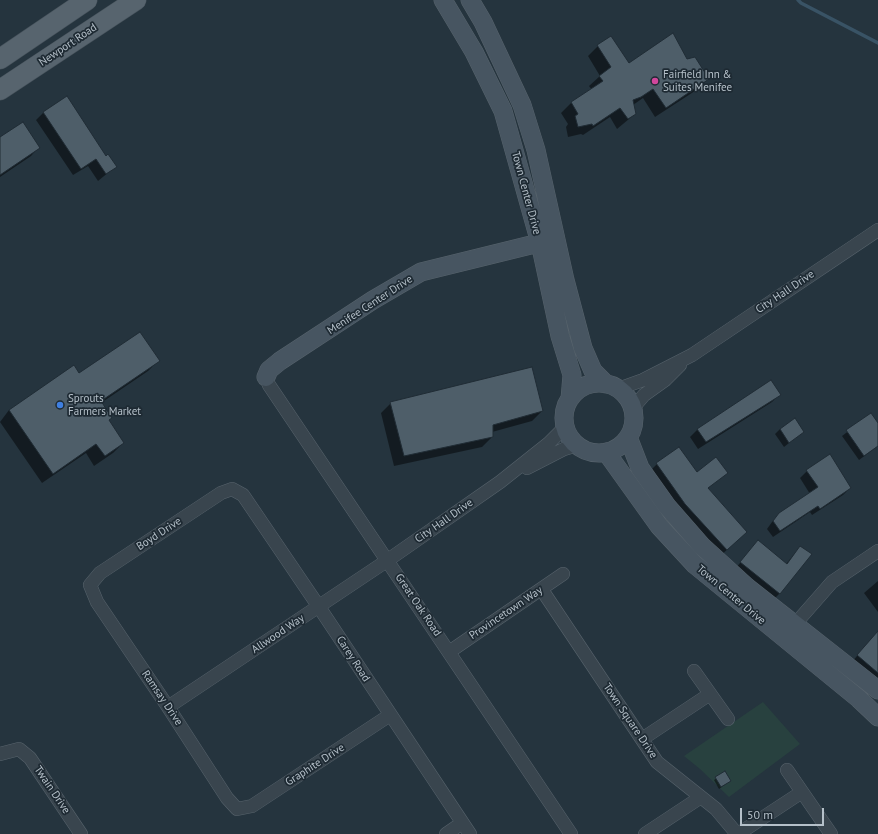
<!DOCTYPE html>
<style>
body{margin:0}
#map{position:relative;width:878px;height:834px;overflow:hidden;background:#25343e;font-family:"PT Sans",sans-serif}
canvas{display:block}
.scale{position:absolute;left:740px;top:808px;width:84px;height:18px;box-sizing:border-box;border:2px solid #b5c0c9;border-top:0;padding-left:5px;font-size:12px;line-height:14px;white-space:nowrap;color:#b5c0c9;-webkit-text-stroke:3px #1e2a33;paint-order:stroke}
</style>
<div id="map">
<canvas width="878" height="834"></canvas>
<div class="scale">50 m</div>
</div>
<script>
const ctx = document.querySelector('canvas').getContext('2d');
ctx.lineJoin = 'round';
function fill(path, color) {
  ctx.fillStyle = color;
  ctx.fill(path, 'evenodd');
}
function shape(rows) {
  const path = new Path2D();
  for (const r of rows) {
    if (r.length === 3) {
      path.moveTo(r[0] + r[2], r[1]);
      path.arc(r[0], r[1], r[2], 0, 2 * Math.PI);
      continue;
    }
    path.moveTo(r[0], r[1]);
    for (let i = 2; i < r.length; i += 2) path.lineTo(r[i], r[i + 1]);
  }
  return path;
}
function strokePath(path, color, width, dash) {
  ctx.strokeStyle = color;
  ctx.lineWidth = width;
  ctx.lineCap = dash ? 'butt' : 'round';
  ctx.setLineDash(dash || []);
  ctx.stroke(path);
}
function label(font, color, halo, rows, align = 'center') {
  ctx.font = font + ' "PT Sans",sans-serif';
  ctx.lineWidth = 3.5;
  ctx.setLineDash([]);
  ctx.textBaseline = 'middle';
  ctx.strokeStyle = halo;
  ctx.fillStyle = color;
  for (const [text, x, y, turn = 0] of rows) {
    ctx.save();
    ctx.translate(x, y);
    ctx.rotate((+turn || 0) * Math.PI / 180);
    ctx.textAlign = isNaN(turn) ? turn : align;
    if (halo) ctx.strokeText(text, 0, 0);
    ctx.fillText(text, 0, 0);
    ctx.restore();
  }
}
fill(shape([
 [763,702,800,744,729,797,700,769,684,756]
]), '#28413f');
fill(shape([
 [611,37,628,64,687,61,708,79,698,89,655,117,643,98,633,105,635,114,617,129,610,117,583,135,581,134,568,137,566,127,568,124,561,113,571,103,592,90,589,86,600,76,588,56,598,46],
 [67,97,105,157,115,167,98,181,88,166,73,175,36,120,43,113],
 [0,139,38,148,31,156,0,177],
 [158,361,148,371,101,403,108,421,123,443,113,453,94,466,86,453,42,483,0,422,9,410,79,375],
 [779,395,772,402,698,449,690,437,698,429],
 [391,403,542,411,532,421,492,432,492,437,482,447,394,466,381,413],
 [871,414,878,425,878,446,859,460,842,436],
 [780,429,803,432,784,447,775,434],
 [657,464,696,473,726,473,707,489,739,539,719,557,650,471],
 [807,471,850,488,843,495,812,515,810,512,773,537,767,529,772,522,780,514,810,494,800,478],
 [758,542,786,564,800,547,779,594,772,601,734,570],
 [878,581,878,612,864,593],
 [878,634,878,683,852,662,871,639],
 [725,773,730,781,719,789,714,780]
]), '#0007');
strokePath(shape([
 [798,0,801,3,878,43]
]), '#395365', 3.5);
const building = shape([
 [673,33,687,59,695,57,709,79,666,108,653,89,641,97,633,100,636,114,628,119,620,108,593,126,592,124,578,127,575,116,578,114,571,102,603,81,599,76,611,67,597,45,611,36,629,63,673,33],
 [67,96,106,156,108,154,117,167,106,174,96,159,81,169,43,112,67,96],
 [23,122,40,148,0,175,0,137,23,122],
 [140,332,160,361,101,401,112,418,109,420,124,443,105,456,96,444,53,474,9,410,74,365,79,373,140,332],
 [532,367,543,411,493,425,493,437,404,456,390,402,532,367],
 [771,380,781,395,706,442,697,429,771,380],
 [871,413,878,423,878,446,864,456,846,430,871,413],
 [795,418,804,432,789,443,780,429,795,418],
 [679,447,697,472,716,457,728,473,708,488,747,532,727,550,685,504,656,463,679,447],
 [830,454,851,488,820,509,818,506,780,531,773,521,779,513,818,487,806,470,830,454],
 [758,540,787,564,800,546,812,554,780,594,740,562,758,540],
 [878,631,878,673,857,655,878,631],
 [725,771,731,781,721,787,715,777,725,771]
]);
fill(building, '#4e5e69');
strokePath(building, '#202c35', 1);
const street = shape([
 [266,377,269,385,571,834],
 [618,389,643,380,692,355,878,230],
 [633,408,644,395,665,380,680,365],
 [527,468,564,449,577,445],
 [542,590,657,762,716,809,737,834],
 [789,631,832,582,878,551],
 [449,652,563,574],
 [694,671,728,719],
 [168,707,388,560,500,482,549,443,565,427],
 [390,715,252,806,237,809,227,798,168,707,97,602,90,585,100,573,221,493,232,489,243,495,319,607,470,834],
 [642,739,710,694],
 [0,754,19,749,30,758,81,834],
 [787,770,831,834],
 [446,834,462,823],
 [645,834,701,797],
 [738,834,802,792]
]);
const secondary = shape([
 [443,0,474,52,503,111,540,243,560,336,572,375,570,399],
 [470,0,483,22,522,105,536,150,565,280,583,348,593,371,606,384],
 [266,377,269,370,280,361,373,300,421,272,551,240],
 [599,418,35],
 [628,437,640,468,667,506,702,546,747,587,878,690],
 [606,452,659,526,695,565,859,699,878,717]
]);
const primary = shape([
 [0,59,87,0],
 [0,90,136,0]
]);
strokePath(street, '#57636c', 14);
strokePath(secondary, '#57636c', 19);
strokePath(primary, '#45515a', 21);
strokePath(street, '#39454e', 13);
strokePath(secondary, '#475561', 18);
strokePath(primary, '#57646e', 20);
for (const [x, y, r, color] of [
 [655,81,4,"#d1479c"],
 [60,405,4,"#3f7fe0"]
]) {
  const dot = new Path2D();
  dot.arc(x, y, r, 0, 2 * Math.PI);
  ctx.fillStyle = color;
  ctx.fill(dot);
  strokePath(dot, '#1e2a33', 1.5);
}
label('11px', '#b5c0c9', '#1e2a33', [
 ["Newport Road",68,45,-34],
 ["Town Center Drive",526,193,75],
 ["City Hall Drive",785,292,-34],
 ["Menifee Center Drive",370,305,-33],
 ["City Hall Drive",444,521,-35],
 ["Boyd Drive",159,534,-33],
 ["Town Center Drive",731,595,40],
 ["Great Oak Road",418,605,56],
 ["Provincetown Way",506,613,-34],
 ["Allwood Way",278,634,-34],
 ["Carey Road",353,659,57],
 ["Ramsay Drive",162,698,56],
 ["Town Square Drive",630,721,56],
 ["Graphite Drive",315,765,-33],
 ["Twain Drive",52,790,56]
]);
label('11px', '#b5c0c9', '#1e2a33', [
 ["Fairfield Inn &",663,75],
 ["Suites Menifee",663,88],
 ["Sprouts",68,399],
 ["Farmers Market",68,412]
], 'left');
</script>
